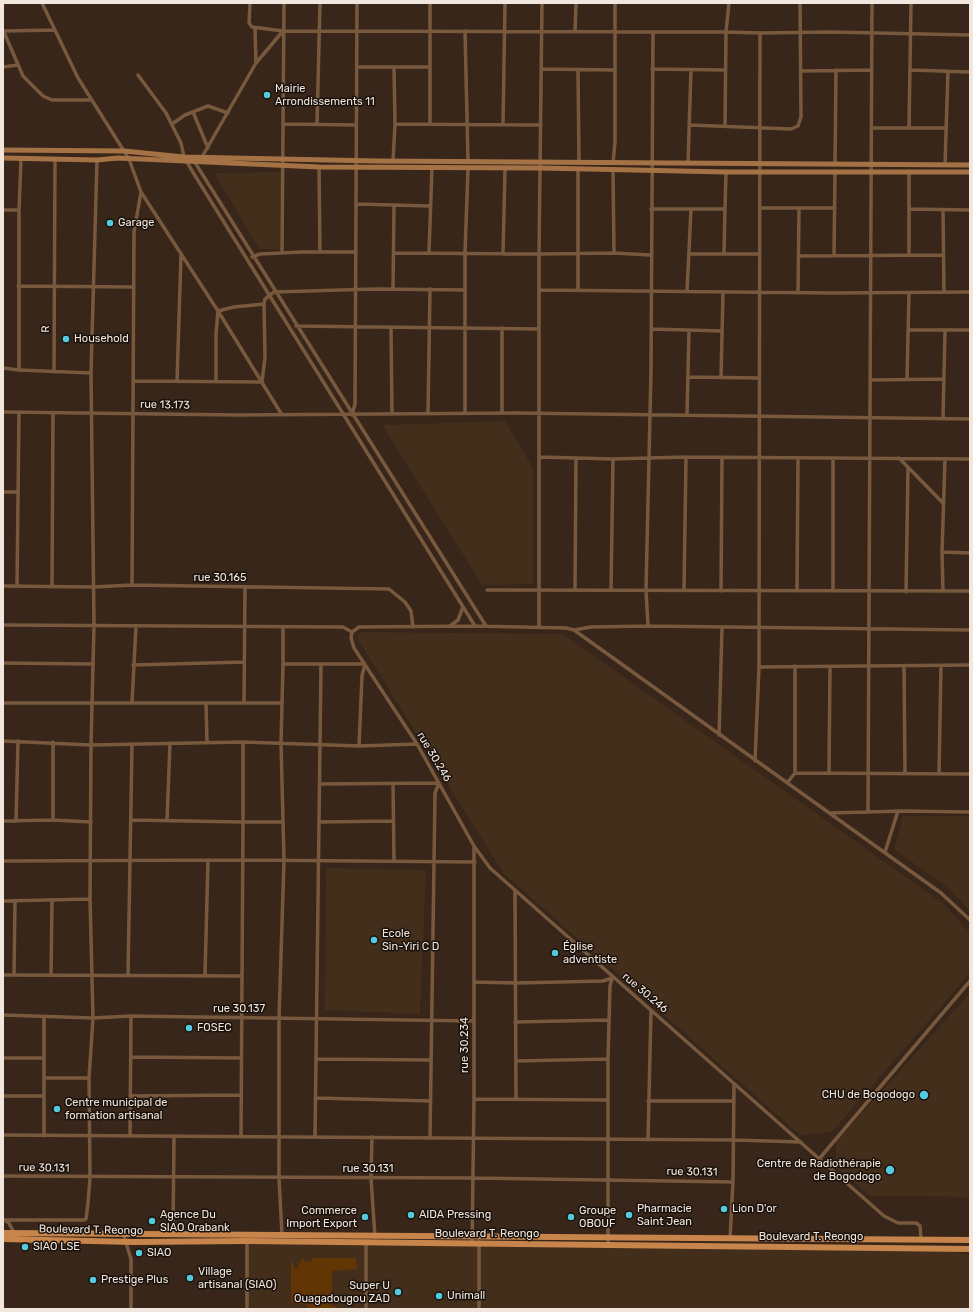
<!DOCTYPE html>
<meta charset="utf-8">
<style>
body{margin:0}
#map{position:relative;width:973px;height:1312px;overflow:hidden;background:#372619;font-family:Rubik,sans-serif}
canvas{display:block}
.frame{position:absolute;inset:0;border:4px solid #f2e7de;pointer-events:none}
</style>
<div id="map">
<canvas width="973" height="1312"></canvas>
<div class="frame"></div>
</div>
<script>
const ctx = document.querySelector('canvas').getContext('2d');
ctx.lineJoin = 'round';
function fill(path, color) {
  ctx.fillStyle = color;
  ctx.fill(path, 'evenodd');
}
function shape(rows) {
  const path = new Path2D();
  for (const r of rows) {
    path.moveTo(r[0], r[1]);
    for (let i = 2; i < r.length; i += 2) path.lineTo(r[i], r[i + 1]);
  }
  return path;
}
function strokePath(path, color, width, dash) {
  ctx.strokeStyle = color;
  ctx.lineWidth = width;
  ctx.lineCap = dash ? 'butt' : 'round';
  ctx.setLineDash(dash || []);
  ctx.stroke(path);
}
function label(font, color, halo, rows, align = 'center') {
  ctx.font = font + ' Rubik,sans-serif';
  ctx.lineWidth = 3;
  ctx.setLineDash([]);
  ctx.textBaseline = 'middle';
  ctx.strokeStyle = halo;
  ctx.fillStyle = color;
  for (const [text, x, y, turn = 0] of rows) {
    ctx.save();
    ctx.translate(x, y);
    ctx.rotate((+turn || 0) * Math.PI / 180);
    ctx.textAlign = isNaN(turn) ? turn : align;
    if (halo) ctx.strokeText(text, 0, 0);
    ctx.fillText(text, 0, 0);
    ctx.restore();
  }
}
fill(shape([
 [281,172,280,250,259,249,216,176,216,173],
 [505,421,533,468,533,581,531,584,482,585,382,425],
 [360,632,563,634,944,904,970,933,970,973,832,1132,800,1135,503,873,357,638],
 [903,816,970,816,970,911,947,887,894,849],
 [326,868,426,870,420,1014,325,1010],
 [970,993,970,1197,870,1196,836,1167,836,1142],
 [247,1241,936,1248,970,1255,970,1309,247,1309]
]), '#432d1b');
fill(shape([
 [304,1258,305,1263,307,1261,312,1262,312,1258,356,1258,357,1269,332,1271,332,1306,337,1306,337,1309,307,1309,307,1305,291,1303,291,1260,295,1269,298,1268,298,1260,301,1265,301,1259]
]), '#623505');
strokePath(shape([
 [42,3,78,78,129,159,141,192,218,311,282,415],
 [250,3,249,23,252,27,283,31,726,32,760,33,832,32,970,35],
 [430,3,430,124],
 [255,29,256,63],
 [3,30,23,76,43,96,52,100,90,100],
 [4,31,55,30],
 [465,31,468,161],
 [575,31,576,3],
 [3,67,18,65],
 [357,67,430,67],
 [542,69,614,70],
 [652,69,725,70],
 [578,70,579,162],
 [911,70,970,72],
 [801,71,872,70],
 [138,75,166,113,181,143,184,157,194,174,475,626],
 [193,112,208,148],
 [172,124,185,115,208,106,228,113],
 [283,124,356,125],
 [317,124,320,3],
 [395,124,541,125],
 [503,124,505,3],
 [690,125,791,129,798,126,801,117,800,3],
 [725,126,726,32,729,3],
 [872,128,946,128],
 [909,128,911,3],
 [202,157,256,63,283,31],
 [194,161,486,626],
 [393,161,395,124,394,68],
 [613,163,615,142,615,3],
 [688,163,691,70],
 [835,164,836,70],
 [945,165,948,71],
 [319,167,320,252],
 [613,170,614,253],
 [909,172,909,255],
 [357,204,429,206],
 [761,208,835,208],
 [651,209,691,209,687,291],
 [691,209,725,209,724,254],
 [725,209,726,172],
 [909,209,970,210],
 [3,210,19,210],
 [943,210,944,292],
 [429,252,432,168],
 [282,253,284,3],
 [395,253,539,254,614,253,650,255],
 [503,254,505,169],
 [689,254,760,254],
 [834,255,835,172],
 [799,256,943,255],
 [252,257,260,254,302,252,356,252],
 [18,286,134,287],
 [393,289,394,206],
 [539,290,833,293,970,292],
 [578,290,578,169],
 [798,293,799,209],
 [296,326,539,329],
 [391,328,392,414],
 [502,328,502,413],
 [651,329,722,331],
 [909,330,970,330],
 [3,368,19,370,91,373],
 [19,370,19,210,21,159],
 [54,372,55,159],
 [688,377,758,378],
 [721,377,723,292],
 [907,378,909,293],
 [871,380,943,379],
 [134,381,262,382,265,357,264,304,265,299,274,292,375,289,465,290],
 [177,381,181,255],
 [216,381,216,334,218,311,234,307,264,304],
 [3,412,237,415,517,413,970,419],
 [465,413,465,253,468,169],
 [428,414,430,289],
 [352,415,355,404,357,3],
 [687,415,689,330],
 [943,418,945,331],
 [540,457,613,459,686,457,970,459],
 [899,458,943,503],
 [3,492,18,492],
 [942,552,945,459],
 [132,585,134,232,141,192],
 [3,586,94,587,132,585,389,589,405,602,411,611,413,627],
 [17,586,19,413],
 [52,586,53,413],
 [611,589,613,459],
 [487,590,970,591],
 [575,590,576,458],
 [684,590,686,457],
 [797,590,798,458],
 [721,591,722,458],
 [833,591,833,458],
 [943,591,942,552,970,553],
 [906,592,908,468],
 [3,625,343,627,352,632],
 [450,626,458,620,463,607],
 [648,626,646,590,651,370,653,32],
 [539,627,539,254,542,3],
 [574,630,591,627,648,626,970,630],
 [352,632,351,638,354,648,417,744,474,846,490,868,884,1216,898,1223,916,1223,920,1226,921,1239],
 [352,632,359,627,475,626,566,628,574,630,941,893,970,920],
 [3,663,92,664],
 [283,664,365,664,362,676,359,746],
 [133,665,244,662],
 [795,666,795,773],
 [904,666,905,773],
 [759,667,970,665],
 [3,703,282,703],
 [132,703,136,626],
 [244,703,245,587],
 [206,704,207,742],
 [719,735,722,628],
 [3,741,91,745,243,742,359,746,417,744],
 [755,761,759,667,760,33],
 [829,773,830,667],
 [939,774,941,666],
 [787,783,795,773,970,774],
 [320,784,439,783,435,793,430,1138],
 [393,784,394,861],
 [868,812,872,3],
 [830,813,904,811,970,812],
 [53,820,53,742],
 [131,820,243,822,243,742],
 [167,820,170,743],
 [3,821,53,820,91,822],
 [16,821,18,741],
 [320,822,392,821],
 [885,852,898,811],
 [3,861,242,860,475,862],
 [515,890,516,1099],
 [3,901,90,899],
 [3,975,241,976],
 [14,975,15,901],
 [51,975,52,901],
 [128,975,132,745],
 [205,975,208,860],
 [474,982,516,983,603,981,612,978],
 [3,1015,93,1018,131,1016,474,1021],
 [44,1017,44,1136],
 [515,1022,608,1020],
 [131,1057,241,1058],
 [3,1058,43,1058],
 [316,1059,431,1060],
 [516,1061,608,1059],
 [44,1078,89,1078],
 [3,1096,44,1096],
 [130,1096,241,1095],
 [316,1098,431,1101],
 [474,1099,607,1100],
 [648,1101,734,1101],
 [3,1135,734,1140,801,1142],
 [130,1136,131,1016],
 [241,1137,243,822,282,822],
 [315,1137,321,665],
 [372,1137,371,1178,375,1237],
 [648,1140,651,1010],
 [819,1159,970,981],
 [3,1176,473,1178,733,1182],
 [3,1219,9,1223,14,1233],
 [6,1220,84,1220,86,1219,88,1203,90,1178,89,1078,93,1018,90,899,91,745,94,625,91,373,97,160],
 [123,1233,131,1259,131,1309],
 [173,1233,174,1137],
 [282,1235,279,1178,279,1018,284,860,281,743,283,664,283,627],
 [730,1239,733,1182,734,1084],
 [247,1241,247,1309],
 [472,1244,474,1099,474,847],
 [608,1245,608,1059,610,986,612,978],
 [366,1309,366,1243],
 [479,1309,479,1242]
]), '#79593e', 3.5);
strokePath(shape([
 [3,150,124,151,184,157,377,161,970,165],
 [3,158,97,160,118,158,319,167,541,168,726,172,970,172]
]), '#a57246', 5);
strokePath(shape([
 [3,1233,970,1240],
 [3,1239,134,1242,247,1241,970,1249]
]), '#c7844b', 6);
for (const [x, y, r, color] of [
 [267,95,4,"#54cade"],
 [110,223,4,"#54cade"],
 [66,339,4,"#54cade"],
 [374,940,4,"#54cade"],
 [555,953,4,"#54cade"],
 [189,1028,4,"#54cade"],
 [924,1095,5,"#54cade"],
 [57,1109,4,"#54cade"],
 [890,1170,5,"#54cade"],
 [724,1209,4,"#54cade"],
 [411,1215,4,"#54cade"],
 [629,1215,4,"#54cade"],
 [365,1217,4,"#54cade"],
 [571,1217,4,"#54cade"],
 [152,1221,4,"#54cade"],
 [25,1247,4,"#54cade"],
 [139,1253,4,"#54cade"],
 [190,1278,4,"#54cade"],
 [93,1280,4,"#54cade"],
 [398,1292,4,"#54cade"],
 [439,1296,4,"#54cade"]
]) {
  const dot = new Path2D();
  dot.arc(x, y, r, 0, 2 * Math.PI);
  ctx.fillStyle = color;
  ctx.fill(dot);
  strokePath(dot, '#19110b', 1.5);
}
label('11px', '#f2e7de', '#19110b', [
 ["Mairie",275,89],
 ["Arrondissements 11",275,102],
 ["Garage",118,223],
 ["Household",74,339],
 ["Ecole",382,934],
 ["Sin-Yiri C D",382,947],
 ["Église",563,947],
 ["adventiste",563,960],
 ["FOSEC",197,1028],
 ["CHU de Bogodogo",915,1095,"right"],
 ["Centre municipal de",65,1103],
 ["formation artisanal",65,1116],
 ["Centre de Radiothérapie",881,1164,"right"],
 ["de Bogodogo",881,1177,"right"],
 ["Pharmacie",637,1209],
 ["Saint Jean",637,1222],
 ["Lion D'or",732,1209],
 ["Commerce",357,1211,"right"],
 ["Import Export",357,1224,"right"],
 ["Groupe",579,1211],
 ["OBOUF",579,1224],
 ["Agence Du",160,1215],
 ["SIAO Orabank",160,1228],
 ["AIDA Pressing",419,1215],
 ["SIAO LSE",33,1247],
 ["SIAO",147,1253],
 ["Village",198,1272],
 ["artisanal (SIAO)",198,1285],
 ["Prestige Plus",101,1280],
 ["Super U",390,1286,"right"],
 ["Ouagadougou ZAD",390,1299,"right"],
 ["Unimall",447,1296]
], 'left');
label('11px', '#f2e7de', '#19110b', [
 ["R",46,329,-89],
 ["rue 13.173",165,405,1],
 ["rue 30.165",220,578],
 ["rue 30.246",434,757,59],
 ["rue 30.246",645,993,40],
 ["rue 30.137",239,1009],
 ["rue 30.234",465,1045,-90],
 ["rue 30.131",44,1168,1],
 ["rue 30.131",368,1169],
 ["rue 30.131",692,1172,1],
 ["Boulevard T. Reongo",91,1230,1],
 ["Boulevard T. Reongo",487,1234],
 ["Boulevard T. Reongo",811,1237]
]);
</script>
